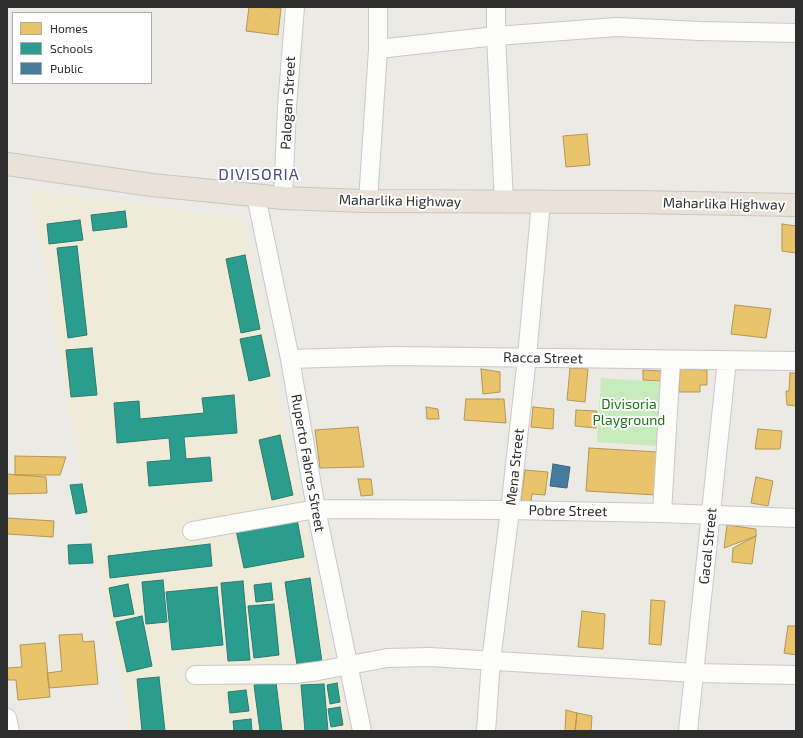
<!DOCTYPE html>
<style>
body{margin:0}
#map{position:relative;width:803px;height:738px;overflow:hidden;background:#eceae4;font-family:"Exo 2",sans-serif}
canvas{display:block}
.frame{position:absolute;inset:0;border:8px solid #2e2e2e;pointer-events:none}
.legend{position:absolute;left:12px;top:12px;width:140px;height:72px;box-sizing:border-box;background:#fff;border:1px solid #ababab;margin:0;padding:5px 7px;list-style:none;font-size:12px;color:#2e2e2e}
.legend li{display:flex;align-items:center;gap:8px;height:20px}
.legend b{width:20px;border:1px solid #ababab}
</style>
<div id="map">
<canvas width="803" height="738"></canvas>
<div class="frame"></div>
<ul class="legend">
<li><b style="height:11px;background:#e9c46a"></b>Homes</li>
<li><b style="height:11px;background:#2a9d8f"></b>Schools</li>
<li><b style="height:11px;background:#457b9d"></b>Public</li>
</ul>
</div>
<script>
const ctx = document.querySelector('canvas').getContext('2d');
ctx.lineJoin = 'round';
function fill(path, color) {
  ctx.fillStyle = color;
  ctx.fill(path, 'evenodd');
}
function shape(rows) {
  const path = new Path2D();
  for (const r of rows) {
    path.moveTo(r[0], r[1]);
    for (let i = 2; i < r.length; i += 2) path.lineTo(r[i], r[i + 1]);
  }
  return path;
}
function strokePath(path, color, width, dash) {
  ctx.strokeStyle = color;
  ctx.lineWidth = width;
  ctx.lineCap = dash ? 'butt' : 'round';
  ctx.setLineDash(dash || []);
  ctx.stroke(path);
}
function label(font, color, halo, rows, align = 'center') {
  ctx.font = font + ' "Exo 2",sans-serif';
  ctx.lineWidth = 4;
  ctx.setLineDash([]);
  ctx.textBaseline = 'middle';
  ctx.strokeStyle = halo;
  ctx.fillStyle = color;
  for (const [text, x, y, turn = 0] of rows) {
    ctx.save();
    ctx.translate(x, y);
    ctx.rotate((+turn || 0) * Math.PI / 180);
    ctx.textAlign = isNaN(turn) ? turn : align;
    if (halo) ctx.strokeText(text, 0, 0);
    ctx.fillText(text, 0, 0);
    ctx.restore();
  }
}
fill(shape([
 [30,190,242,219,315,574,350,731,130,731,102,583,91,544,87,512]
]), '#f0ebd8');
fill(shape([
 [601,378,662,382,657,446,597,442]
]), '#c7ebba');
const homes = shape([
 [249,7,281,8,278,35,246,31,249,7],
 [587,134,590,165,566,167,563,136,587,134],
 [782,224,796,226,796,253,782,251,782,224],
 [735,305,771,309,766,338,731,334,735,305],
 [570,368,588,369,585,402,567,400,570,368],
 [481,369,500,372,500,392,483,394,481,369],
 [680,369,707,370,707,385,700,385,700,392,679,392,680,369],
 [643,370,662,371,661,381,643,380,643,370],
 [790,373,796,373,796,406,787,405,786,391,789,391,790,373],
 [466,399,504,399,506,423,464,420,466,399],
 [426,407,438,409,439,419,427,419,426,407],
 [533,407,554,409,553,429,531,427,533,407],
 [576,410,597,411,596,428,575,426,576,410],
 [358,427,364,467,320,468,315,430,358,427],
 [758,429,782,431,780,449,755,449,758,429],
 [589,448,658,452,656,495,586,491,589,448],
 [15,456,66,457,60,475,15,475,15,456],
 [525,470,548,472,545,495,532,494,531,502,521,501,525,470],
 [7,474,46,477,47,493,7,494,7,474],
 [756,477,773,481,768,506,751,503,756,477],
 [358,479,371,479,373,495,361,496,358,479],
 [7,518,54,521,53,537,7,534,7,518],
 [727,525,756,529,756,536,724,548,727,525],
 [756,536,752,564,732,562,733,548,756,536],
 [651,600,665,601,661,645,649,644,651,600],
 [582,611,605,614,603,649,578,647,582,611],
 [788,626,796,626,796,655,784,653,788,626],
 [82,634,83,642,94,641,98,684,49,688,47,673,62,671,59,635,82,634],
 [45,643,50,697,18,700,16,680,8,680,7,668,22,667,20,645,45,643],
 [566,710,577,713,575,731,565,731,566,710],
 [577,713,592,716,591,731,575,731,577,713]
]);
fill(homes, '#e9c46a');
strokePath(homes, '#b19758', 1);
const schools = shape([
 [125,211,127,227,93,231,91,215,125,211],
 [80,220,83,240,49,244,47,224,80,220],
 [77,246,87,335,68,338,57,248,77,246],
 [245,255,260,329,241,333,226,259,245,255],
 [261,335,270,376,249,381,240,339,261,335],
 [92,348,97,395,71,397,66,350,92,348],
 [234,395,237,433,184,437,186,459,210,457,212,481,149,486,147,462,171,460,169,438,117,443,114,403,139,401,140,419,204,413,202,398,234,395],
 [280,435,293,495,272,500,259,440,280,435],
 [82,484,87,512,76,514,70,485,82,484],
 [297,519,304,557,244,568,236,530,297,519],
 [91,544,93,563,69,564,68,545,91,544],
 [210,544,212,566,110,578,108,556,210,544],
 [310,578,322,662,297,665,285,582,310,578],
 [163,580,167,622,146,624,142,582,163,580],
 [243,581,250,660,228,661,221,583,243,581],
 [271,583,273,600,256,602,254,585,271,583],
 [128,584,134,614,114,617,109,588,128,584],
 [217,587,223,645,172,650,166,592,217,587],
 [274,604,279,655,254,658,248,606,274,604],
 [142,616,152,666,127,672,116,622,142,616],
 [159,677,165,731,142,731,137,679,159,677],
 [276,682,282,731,260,731,254,685,276,682],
 [337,683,340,702,330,704,327,685,337,683],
 [324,684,328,731,305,731,301,685,324,684],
 [246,690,249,711,230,713,228,692,246,690],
 [340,707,343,725,331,727,328,709,340,707],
 [251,719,252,731,234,731,233,721,251,719]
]);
fill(schools, '#2a9d8f');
strokePath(schools, '#2b7c72', 1);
const public = shape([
 [553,464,570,467,567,488,550,486,553,464]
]);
fill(public, '#457b9d');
strokePath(public, '#3e647c', 1);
const minor = shape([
 [496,7,496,36,504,202],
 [378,49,496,36,617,27,700,31,796,33],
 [256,196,290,359,316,509,362,731],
 [283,198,287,107,295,7],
 [368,201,378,49,378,8],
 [290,359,393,356,796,361],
 [662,513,671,360],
 [192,531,316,509,510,510,662,513,796,518],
 [195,675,296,674,318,671,387,658,430,657,695,673,796,675],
 [7,718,10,731],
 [486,731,491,661,510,510,527,357,541,202],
 [688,731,727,360]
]);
const highway = shape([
 [7,164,152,185,283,198,363,201,636,202,796,205]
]);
strokePath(minor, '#c9c9c9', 20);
strokePath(highway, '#c6c6c4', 24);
strokePath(minor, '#fcfcfb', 18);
strokePath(highway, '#eae2d6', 22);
label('14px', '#2e2e2e', '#fff', [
 ["Palogan Street",288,103,-87],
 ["Maharlika Highway",400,201,1],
 ["Maharlika Highway",724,204,1],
 ["Racca Street",543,358,1],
 ["Ruperto Fabros Street",308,463,80],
 ["Mena Street",515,467,-84],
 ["Pobre Street",568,511,1],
 ["Gacal Street",708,546,-84]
]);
label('14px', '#1a7613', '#fff', [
 ["Divisoria",629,404],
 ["Playground",629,420]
]);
ctx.letterSpacing = '1px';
label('16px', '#484b85', '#fff', [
 ["DIVISORIA",259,175]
]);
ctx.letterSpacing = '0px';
</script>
